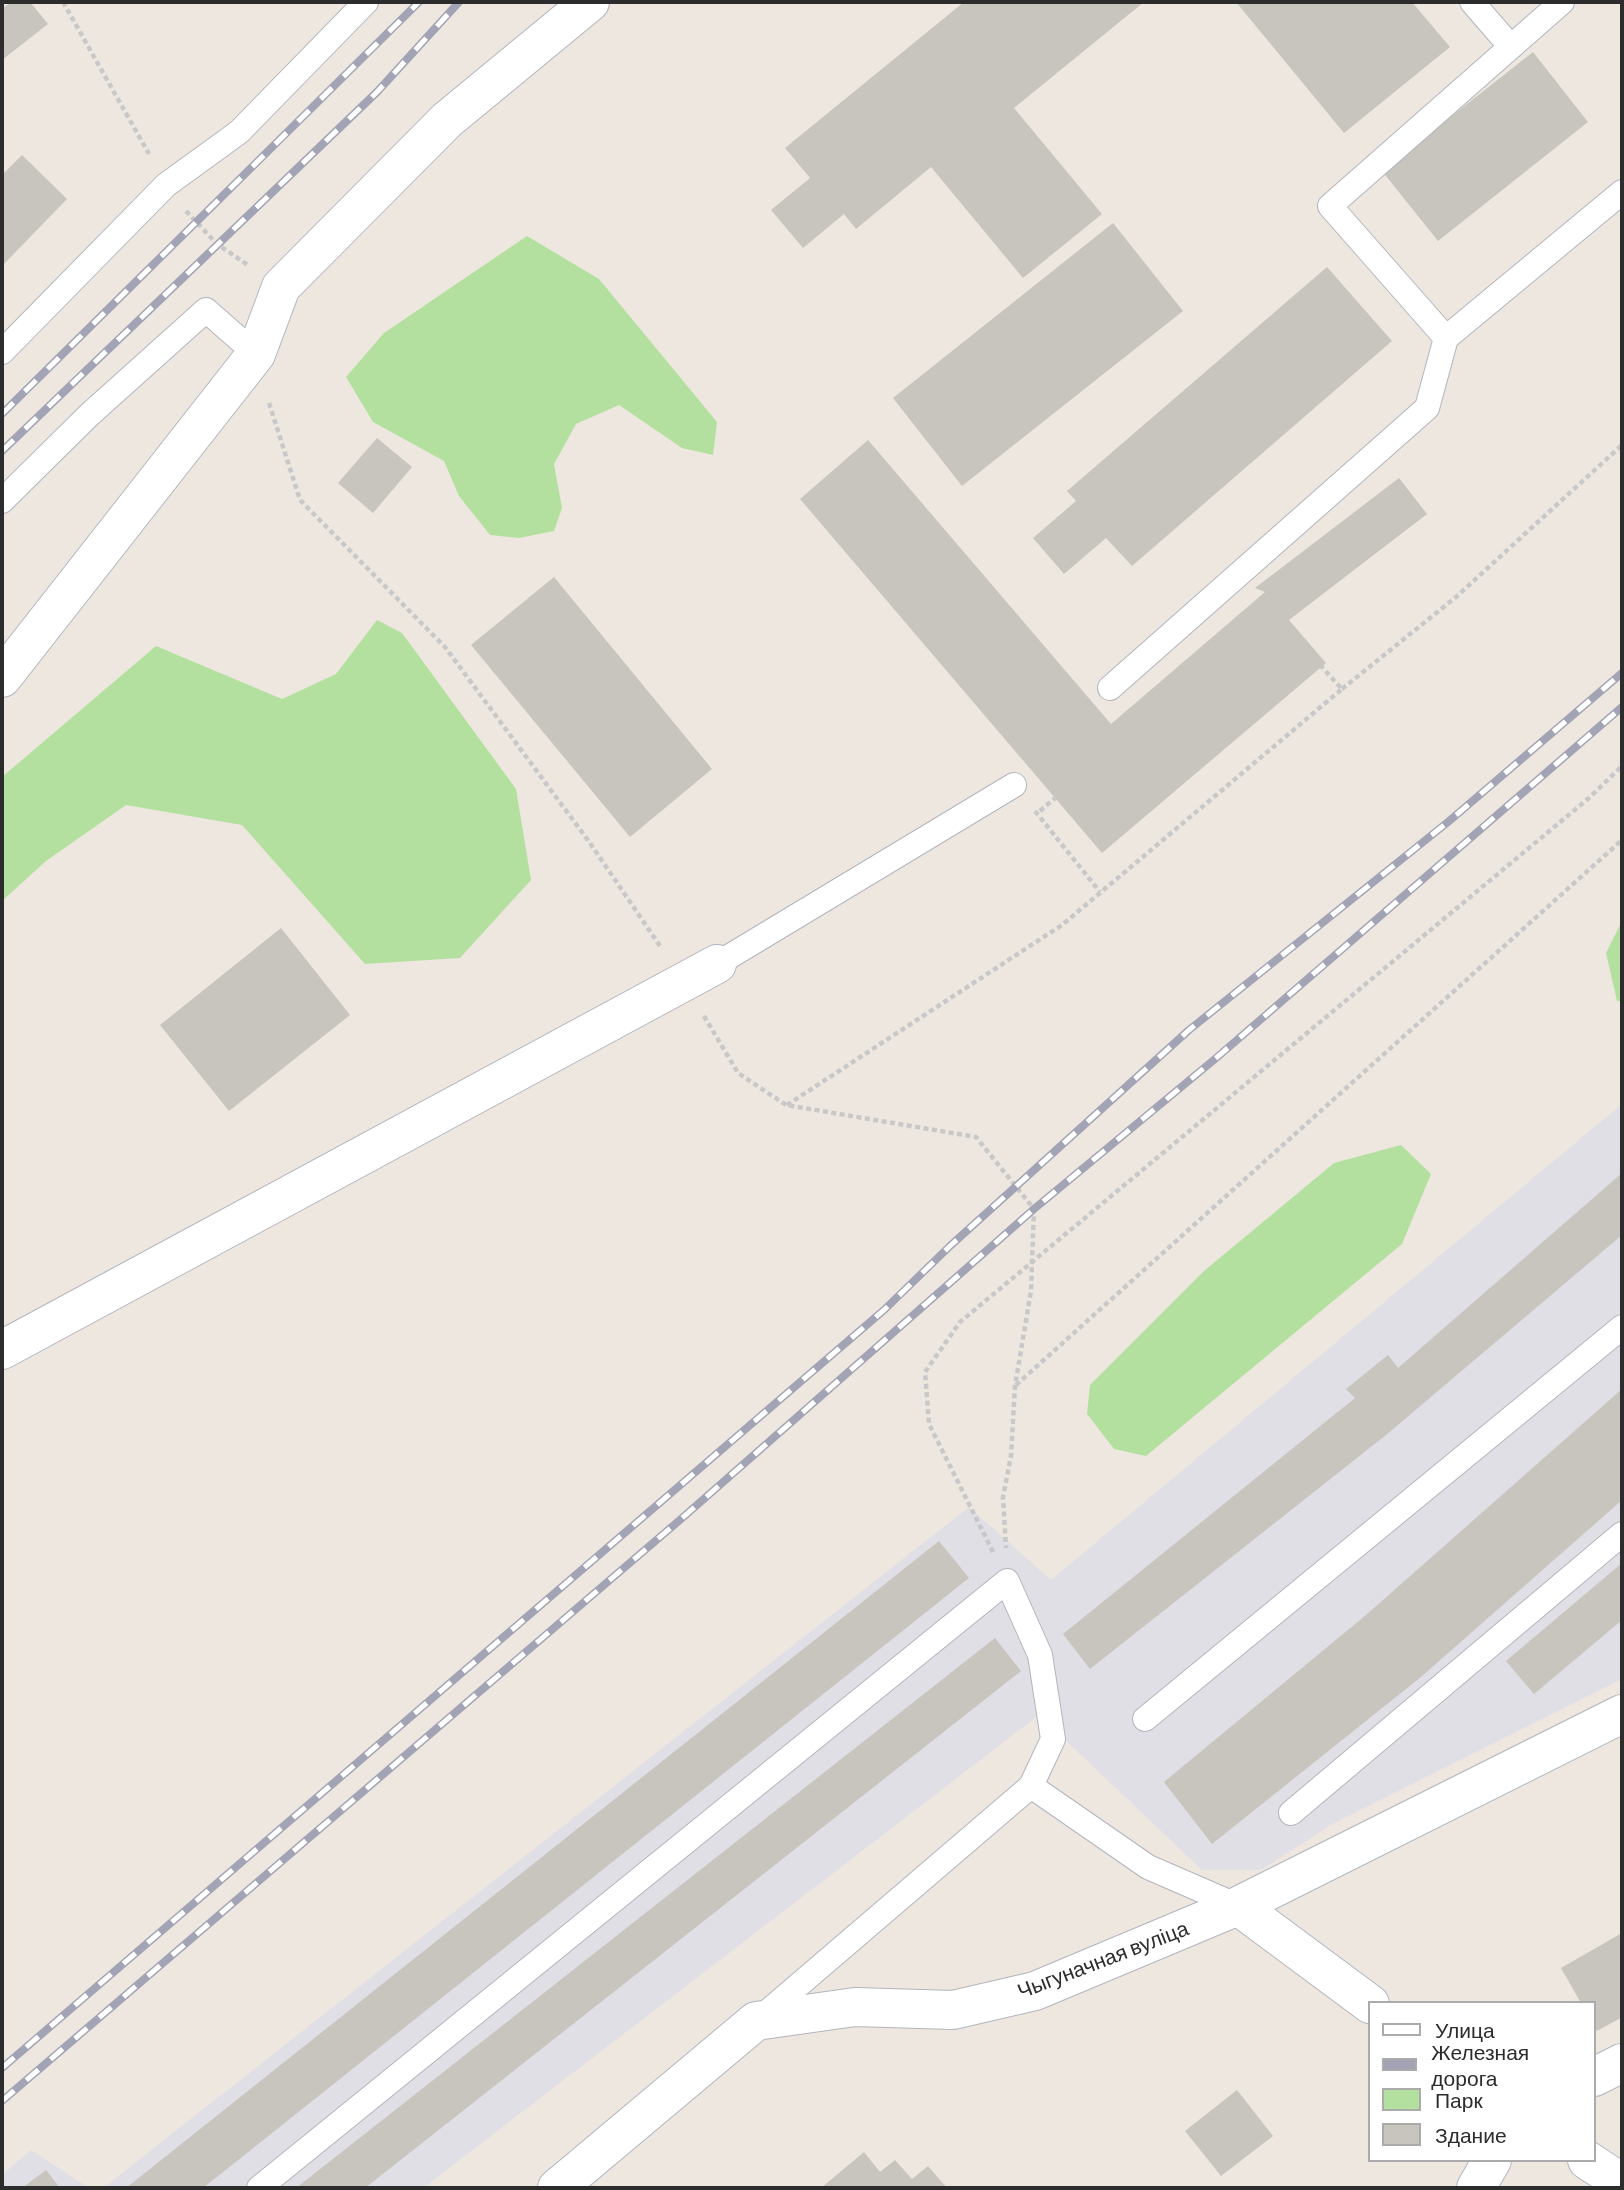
<!DOCTYPE html>
<meta charset="utf-8">
<style>
body{margin:0}
#map{position:relative;width:1624px;height:2190px;overflow:hidden;background:#ede7df;font-family:Barlow,sans-serif}
canvas{display:block}
.frame{position:absolute;inset:0;border:4px solid #2c2c2c;pointer-events:none}
.legend{position:absolute;left:1368px;top:2001px;width:228px;height:161px;box-sizing:border-box;background:#fff;border:2px solid #ababab;margin:0;padding:9px 12px;list-style:none;font-size:21px;color:#2c2c2c}
.legend li{display:flex;align-items:center;gap:14px;height:35px}
.legend b{width:35px;border:2px solid #ababab}
</style>
<div id="map">
<canvas width="1624" height="2190"></canvas>
<div class="frame"></div>
<ul class="legend">
<li><b style="height:9px;background:#fff"></b>Улица</li>
<li><b style="height:9px;background:#a2a4b5"></b>Железная дорога</li>
<li><b style="height:19px;background:#b4e09f"></b>Парк</li>
<li><b style="height:19px;background:#c8c4be"></b>Здание</li>
</ul>
</div>
<script>
const ctx = document.querySelector('canvas').getContext('2d');
ctx.lineJoin = 'round';
function fill(path, color) {
  ctx.fillStyle = color;
  ctx.fill(path, 'evenodd');
}
function shape(rows) {
  const path = new Path2D();
  for (const r of rows) {
    path.moveTo(r[0], r[1]);
    for (let i = 2; i < r.length; i += 2) path.lineTo(r[i], r[i + 1]);
  }
  return path;
}
function strokePath(path, color, width, dash) {
  ctx.strokeStyle = color;
  ctx.lineWidth = width;
  ctx.lineCap = dash ? 'butt' : 'round';
  ctx.setLineDash(dash || []);
  ctx.stroke(path);
}
function label(font, color, halo, rows, align = 'center') {
  ctx.font = font + ' Barlow,sans-serif';
  ctx.lineWidth = 7;
  ctx.setLineDash([]);
  ctx.textBaseline = 'middle';
  ctx.strokeStyle = halo;
  ctx.fillStyle = color;
  for (const [text, x, y, turn = 0] of rows) {
    ctx.save();
    ctx.translate(x, y);
    ctx.rotate((+turn || 0) * Math.PI / 180);
    ctx.textAlign = isNaN(turn) ? turn : align;
    if (halo) ctx.strokeText(text, 0, 0);
    ctx.fillText(text, 0, 0);
    ctx.restore();
  }
}
fill(shape([
 [1622,1104,1622,1679,1331,1825,1261,1870,1202,1870,1039,1715,423,2188,103,2188,969,1507,1051,1580],
 [31,2150,89,2188,2,2188,2,2175]
]), '#e1dfe6');
fill(shape([
 [527,236,599,279,717,422,713,455,682,448,619,405,576,424,554,464,562,508,554,531,519,538,490,535,459,496,444,461,373,422,346,377,384,333],
 [377,620,402,633,516,789,531,880,460,958,365,964,242,825,126,805,46,861,2,901,2,777,156,646,282,699,336,674],
 [1622,921,1622,1001,1617,1001,1606,953],
 [1401,1145,1431,1174,1402,1244,1146,1456,1114,1449,1087,1414,1090,1385,1204,1271,1334,1163]
]), '#b4e09f');
fill(shape([
 [11,2,30,2,48,24,2,60,2,9],
 [964,2,1144,2,1014,108,1102,214,1023,278,931,167,856,229,844,214,803,248,771,210,810,178,785,148],
 [1236,2,1412,2,1450,47,1344,133],
 [1533,52,1588,122,1438,241,1382,171],
 [22,155,67,199,2,266,2,175],
 [1113,223,1183,311,962,486,893,398],
 [1327,267,1392,341,1132,566,1106,538,1064,574,1033,538,1076,501,1067,491],
 [377,438,412,467,373,513,338,483],
 [868,440,1111,724,1265,592,1255,588,1399,478,1427,514,1289,620,1326,663,1102,853,800,499],
 [554,577,712,769,630,837,471,645],
 [281,928,350,1015,229,1111,160,1025],
 [1622,1173,1622,1235,1386,1435,1090,1669,1063,1634,1355,1398,1346,1389,1388,1355,1398,1368],
 [1622,1389,1622,1500,1421,1677,1212,1844,1164,1782,1366,1615],
 [939,1541,969,1578,203,2188,126,2188],
 [1622,1563,1622,1620,1534,1694,1506,1661],
 [995,1638,1021,1671,365,2188,296,2188],
 [1622,1933,1622,2017,1597,2031,1594,2026,1594,2003,1581,2003,1561,1968],
 [1237,2090,1273,2136,1221,2176,1185,2131],
 [864,2152,880,2172,895,2160,912,2179,928,2166,947,2188,821,2188],
 [46,2170,60,2188,22,2188]
]), '#c8c4be');
const lane = shape([
 [1472,2,1511,47],
 [1562,2,1330,206,1446,338,1622,192],
 [2,352,166,185,239,132,366,2],
 [2,501,89,415,206,310,256,354],
 [1110,688,1427,408,1446,338],
 [717,964,1014,785],
 [1145,1719,1622,1327],
 [1291,1813,1622,1534],
 [759,2019,1031,1786],
 [259,2188,1007,1581,1040,1655,1053,1739,1031,1786,1148,1867,1238,1906]
]);
const street = shape([
 [2,678,256,354,281,287,447,120,590,2],
 [2,1350,717,964],
 [1238,1906,1370,2004],
 [1594,2077,1622,2063],
 [1587,2160,1622,2183],
 [557,2188,756,2021,855,2007,953,2010,1035,1991,1238,1906,1622,1714],
 [1476,2188,1492,2160]
]);
strokePath(lane, '#b2b5be', 26);
strokePath(street, '#b2b5be', 40);
strokePath(shape([
 [63,2,149,154],
 [186,211,217,244,248,265],
 [269,403,300,500,445,647,590,843,660,946],
 [1342,689,1456,597,1622,445],
 [1035,811,1100,892],
 [1040,811,1055,798],
 [704,1016,738,1073,786,1105,976,1137,1034,1209,1031,1291,1015,1386,1011,1456,1003,1497,1006,1548],
 [787,1105,1062,925,1342,689,1321,666],
 [1016,1385,1622,840],
 [993,1552,929,1424,925,1372,960,1322,1589,798,1622,766]
]), '#c8c8c8', 4.5, [5, 3.5]);
strokePath(lane, '#fff', 24);
strokePath(street, '#fff', 38);
const rail = shape([
 [2,414,419,2],
 [2,451,377,92,459,2],
 [2,2068,884,1310,950,1246,1189,1030,1448,822,1622,673],
 [2,2101,681,1519,1034,1209,1215,1059,1622,707]
]);
strokePath(rail, '#a2a4b5', 8);
strokePath(rail, '#fff', 5, [16]);
label('21px', '#2c2c2c', '#fff', [
 ["Чыгуначная вуліца",1103,1960,-21]
]);
</script>
